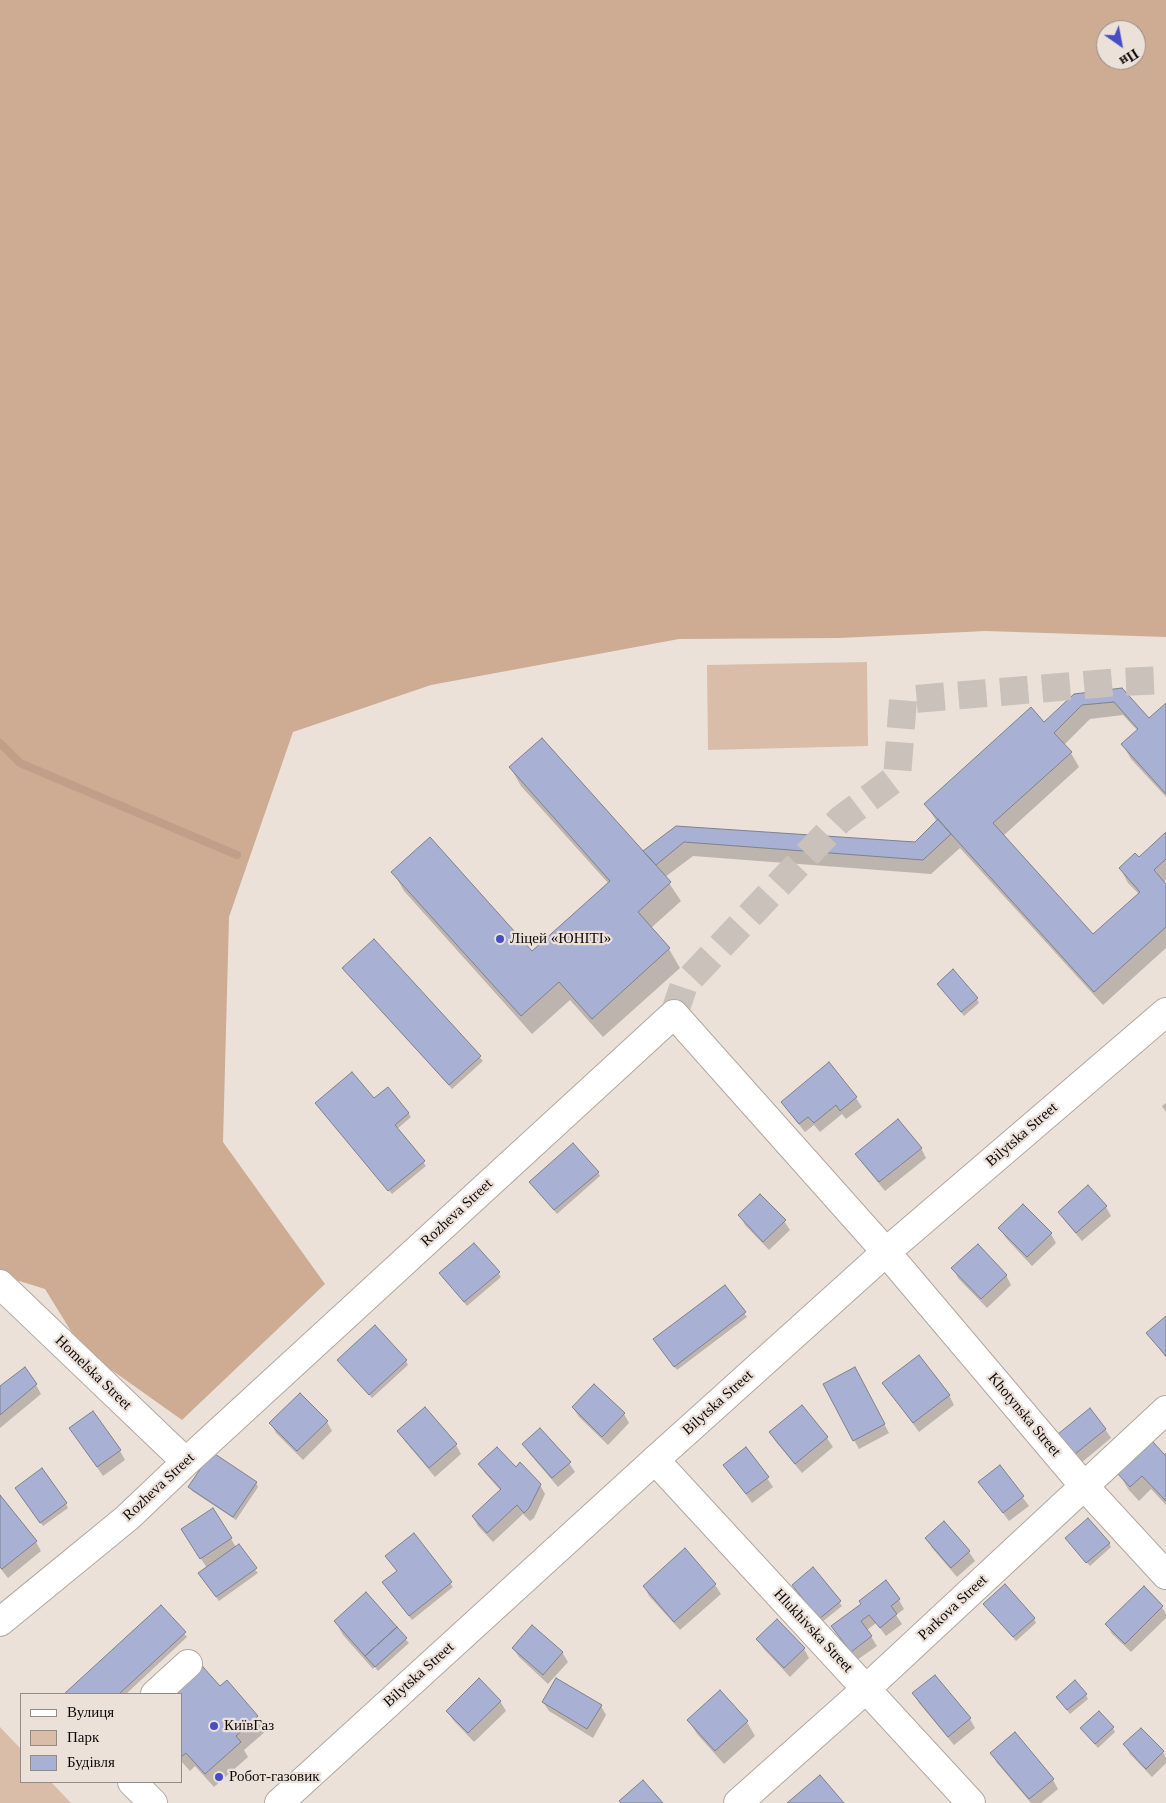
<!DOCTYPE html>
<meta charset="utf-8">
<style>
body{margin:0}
#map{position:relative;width:1166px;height:1803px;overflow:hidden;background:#ebe1d9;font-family:"Times New Roman",serif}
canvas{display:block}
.legend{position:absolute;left:20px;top:1693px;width:162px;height:90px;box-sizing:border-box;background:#ebe1d9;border:1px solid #938b85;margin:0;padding:6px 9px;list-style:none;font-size:15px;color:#0e0a08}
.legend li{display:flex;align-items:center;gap:10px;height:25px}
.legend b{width:25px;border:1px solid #938b85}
.north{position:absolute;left:1096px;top:20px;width:50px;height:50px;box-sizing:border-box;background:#ebe1d9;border:1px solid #938b85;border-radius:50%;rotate:147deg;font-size:14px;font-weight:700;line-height:20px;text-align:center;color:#0e0a08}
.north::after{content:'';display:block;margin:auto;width:18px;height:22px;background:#474ec3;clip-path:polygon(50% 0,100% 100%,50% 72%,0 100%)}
</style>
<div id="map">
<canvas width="1166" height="1803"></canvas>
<ul class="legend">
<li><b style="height:6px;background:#fff"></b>Вулиця</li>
<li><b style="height:14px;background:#dabda8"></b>Парк</li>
<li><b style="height:14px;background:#a8b0d4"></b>Будівля</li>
</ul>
<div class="north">Пн</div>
</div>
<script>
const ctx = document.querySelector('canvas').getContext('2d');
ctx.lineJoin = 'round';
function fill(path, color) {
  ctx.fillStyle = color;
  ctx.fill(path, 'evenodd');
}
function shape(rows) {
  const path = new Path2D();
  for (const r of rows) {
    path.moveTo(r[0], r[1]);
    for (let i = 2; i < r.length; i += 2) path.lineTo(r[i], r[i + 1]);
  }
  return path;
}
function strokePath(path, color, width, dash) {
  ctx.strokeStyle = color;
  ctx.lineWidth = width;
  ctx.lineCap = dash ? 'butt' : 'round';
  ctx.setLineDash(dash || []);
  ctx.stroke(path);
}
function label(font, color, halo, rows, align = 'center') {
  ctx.font = font + ' "Times New Roman",serif';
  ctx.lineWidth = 4.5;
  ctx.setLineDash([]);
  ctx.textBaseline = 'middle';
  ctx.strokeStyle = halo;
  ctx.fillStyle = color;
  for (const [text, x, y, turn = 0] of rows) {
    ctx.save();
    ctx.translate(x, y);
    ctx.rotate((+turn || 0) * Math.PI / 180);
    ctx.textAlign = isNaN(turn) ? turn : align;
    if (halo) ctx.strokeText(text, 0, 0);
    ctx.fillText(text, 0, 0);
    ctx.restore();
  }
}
fill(shape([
 [867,662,868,746,708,750,707,665],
 [0,1727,21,1749,21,1782,51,1782,71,1803,0,1803]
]), '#dabda8');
fill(shape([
 [0,0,1166,0,1166,637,986,631,839,638,679,639,431,685,293,732,229,917,223,1142,325,1284,182,1420,82,1349,45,1289,0,1275],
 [1106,30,1136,30,1136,60,1106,60]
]), '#ceab93');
fill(shape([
 [1121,689,1149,720,1166,705,1166,797,1131,759,1123,745,1138,731,1123,715,1090,719,1064,745,1071,753,1079,767,1003,836,1093,936,1139,894,1128,883,1120,868,1139,859,1166,834,1166,880,1163,883,1166,886,1166,948,1103,1005,960,848,931,874,693,856,665,877,681,901,651,928,669,949,680,968,603,1037,570,1000,532,1034,404,891,393,872,532,953,609,884,521,786,510,767,647,856,677,827,916,844,937,822,926,805,1044,724,1075,695],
 [374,941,483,1061,452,1089,344,969],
 [941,988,977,999,979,1003,964,1016],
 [829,1064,856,1098,862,1107,846,1119,842,1114,820,1132,814,1125,805,1132,788,1111,782,1102],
 [374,1100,408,1113,411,1117,397,1129,426,1166,392,1194,319,1107],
 [1166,1103,1166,1112,1162,1106],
 [921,1148,926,1158,885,1191,862,1163,857,1154],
 [598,1172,600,1176,557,1214,533,1186],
 [1088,1187,1106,1207,1111,1216,1082,1241,1065,1221,1060,1212],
 [740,1215,784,1221,790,1230,769,1250,745,1225],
 [1000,1228,1051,1234,1056,1243,1032,1266,1005,1237],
 [953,1268,1006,1275,1011,1285,987,1308,958,1278],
 [498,1273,501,1277,467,1306,443,1277],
 [725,1287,747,1317,677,1370,657,1344],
 [1166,1318,1166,1358,1148,1333],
 [338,1360,406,1361,408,1365,372,1398],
 [860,1378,889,1433,859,1449,854,1440],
 [883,1383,949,1395,954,1405,919,1432],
 [36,1385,41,1394,0,1428,0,1388],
 [802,1407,827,1438,833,1447,802,1473,776,1442,770,1433],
 [573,1408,624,1414,629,1423,608,1445,579,1417],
 [327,1422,332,1431,303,1460,276,1433,271,1424],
 [70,1428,120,1451,125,1460,103,1476],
 [1105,1429,1111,1438,1081,1463,1065,1443,1060,1434],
 [399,1431,456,1445,461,1454,435,1477,404,1440],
 [523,1444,569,1463,575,1472,558,1487,529,1453],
 [1166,1455,1166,1505,1151,1489,1139,1501,1128,1489,1120,1475],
 [480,1464,515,1468,540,1485,545,1494,534,1518,530,1521,523,1514,493,1542,478,1526,473,1517,501,1491,485,1473],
 [725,1465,767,1478,773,1487,752,1503],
 [1000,1467,1029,1506,1009,1521,980,1482],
 [256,1483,258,1487,236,1520,192,1491,190,1487],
 [19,1492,66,1504,68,1508,43,1526],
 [0,1497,36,1542,41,1551,8,1578,0,1568],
 [213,1510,236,1547,258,1573,219,1601,202,1578,207,1568,188,1539],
 [944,1523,969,1552,975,1561,957,1577,932,1548,926,1538],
 [413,1535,453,1587,412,1620,386,1587,398,1572],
 [1066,1539,1109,1543,1111,1547,1090,1566],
 [685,1550,715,1585,721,1594,680,1630,649,1596,644,1586],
 [813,1569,842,1606,822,1622,793,1586],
 [1144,1588,1162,1607,1166,1614,1166,1618,1131,1652,1112,1634,1107,1624],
 [366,1594,409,1643,378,1671,375,1667,373,1669,343,1635,335,1621],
 [899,1600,904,1609,896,1615,902,1624,886,1636,876,1623,867,1630,877,1646,857,1660,833,1627],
 [160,1606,187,1637,126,1694,66,1694],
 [987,1608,1034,1618,1036,1623,1016,1641],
 [777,1621,804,1649,809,1658,790,1677,763,1648,758,1639],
 [513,1648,562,1652,568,1662,548,1684,519,1657],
 [203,1669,220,1688,227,1682,257,1717,266,1731,244,1750,248,1757,214,1787,195,1766,190,1771,181,1761,181,1694,174,1694],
 [914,1694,970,1719,975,1728,954,1745,919,1703],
 [1086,1695,1088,1699,1070,1714,1060,1701],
 [500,1701,506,1711,474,1742,453,1720,447,1711],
 [543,1702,601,1706,606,1715,593,1738,549,1711],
 [688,1720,747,1722,755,1736,724,1764,697,1734],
 [1113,1728,1115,1732,1098,1748,1084,1732],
 [1125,1745,1163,1752,1166,1758,1166,1763,1152,1777,1130,1754],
 [992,1754,1053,1780,1058,1789,1041,1803,1031,1803,997,1763]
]), '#0003');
strokePath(shape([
 [0,743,20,763,237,855]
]), '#c09e87', 8);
const building = shape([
 [1122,688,1149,718,1166,703,1166,794,1121,744,1138,729,1114,702,1082,705,1054,733,1072,752,993,823,1093,934,1140,892,1119,868,1135,853,1139,857,1166,832,1166,859,1154,870,1166,884,1166,927,1094,992,924,804,1031,707,1044,722,1074,694,1122,688],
 [542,738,671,882,638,912,670,948,592,1019,559,982,521,1016,391,872,430,837,532,951,610,881,509,767,542,738],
 [938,819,951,834,923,860,684,842,656,865,643,851,676,826,915,842,938,819],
 [374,939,481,1056,449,1085,342,968,374,939],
 [953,969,978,998,961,1012,937,984,953,969],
 [829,1062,857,1097,840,1111,836,1105,814,1123,808,1117,799,1124,781,1102,829,1062],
 [352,1072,374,1098,388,1087,409,1113,395,1125,425,1161,388,1191,315,1103,352,1072],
 [898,1119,922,1148,879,1182,855,1154,898,1119],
 [573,1143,599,1172,554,1210,529,1182,573,1143],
 [1088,1185,1107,1206,1076,1233,1058,1212,1088,1185],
 [760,1194,786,1220,763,1242,738,1215,760,1194],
 [1023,1204,1052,1233,1027,1257,998,1228,1023,1204],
 [474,1243,500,1272,464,1302,439,1273,474,1243],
 [978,1244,1007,1275,981,1299,951,1268,978,1244],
 [725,1285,746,1312,674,1367,653,1339,725,1285],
 [1166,1316,1166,1356,1146,1333,1166,1316],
 [375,1325,407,1360,369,1395,337,1360,375,1325],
 [919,1355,950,1395,913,1423,882,1383,919,1355],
 [25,1367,37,1384,0,1415,0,1386,25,1367],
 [855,1367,885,1424,853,1441,823,1384,855,1367],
 [594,1384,625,1413,602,1437,572,1407,594,1384],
 [300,1393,328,1421,297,1451,269,1423,300,1393],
 [802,1405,828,1437,795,1464,769,1432,802,1405],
 [425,1407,457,1444,429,1468,397,1431,425,1407],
 [1090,1408,1106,1429,1075,1454,1058,1434,1090,1408],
 [93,1411,121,1450,97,1467,69,1428,93,1411],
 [540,1428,571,1462,552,1478,522,1444,540,1428],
 [1153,1442,1165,1455,1166,1453,1166,1501,1142,1476,1130,1487,1118,1474,1153,1442],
 [497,1447,516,1467,520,1462,541,1484,529,1508,524,1513,517,1505,487,1533,472,1516,501,1489,478,1464,497,1447],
 [746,1447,769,1477,746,1494,723,1465,746,1447],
 [212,1452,257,1482,233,1517,188,1487,212,1452],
 [1000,1465,1024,1496,1003,1513,978,1482,1000,1465],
 [42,1468,67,1503,40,1523,15,1488,42,1468],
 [0,1495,37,1541,2,1569,0,1567,0,1495],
 [213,1508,232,1538,200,1559,181,1529,213,1508],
 [1088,1518,1110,1543,1086,1563,1065,1538,1088,1518],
 [944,1521,970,1551,951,1568,925,1538,944,1521],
 [414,1533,452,1582,409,1616,382,1582,397,1571,385,1556,414,1533],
 [239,1544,257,1568,216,1597,198,1573,239,1544],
 [685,1548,716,1584,674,1622,643,1586,685,1548],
 [813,1567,841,1601,819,1619,792,1585,813,1567],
 [886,1580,900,1599,891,1606,897,1614,880,1628,869,1615,861,1621,872,1636,851,1652,831,1626,861,1604,859,1601,886,1580],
 [1005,1584,1035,1618,1013,1637,983,1604,1005,1584],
 [1144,1586,1163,1606,1125,1644,1105,1624,1144,1586],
 [366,1592,397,1627,365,1656,334,1621,366,1592],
 [161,1605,186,1632,119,1694,64,1694,161,1605],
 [777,1619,805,1648,784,1668,756,1639,777,1619],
 [532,1625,563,1652,543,1675,512,1648,532,1625],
 [397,1627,407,1638,375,1667,365,1656,397,1627],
 [203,1667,220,1686,227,1680,258,1716,236,1736,241,1742,205,1774,186,1753,181,1757,181,1694,173,1694,203,1667],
 [935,1675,971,1718,948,1737,912,1693,935,1675],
 [479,1678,501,1701,468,1733,446,1711,479,1678],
 [556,1678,602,1705,587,1729,542,1702,556,1678],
 [1075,1680,1087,1694,1067,1710,1056,1697,1075,1680],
 [720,1690,748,1721,715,1751,687,1720,720,1690],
 [1099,1711,1114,1727,1095,1744,1080,1728,1099,1711],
 [1141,1728,1164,1751,1146,1769,1123,1744,1141,1728],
 [1015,1732,1054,1779,1029,1799,990,1753,1015,1732],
 [820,1775,844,1803,787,1803,820,1775],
 [643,1780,663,1803,621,1803,619,1801,643,1780]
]);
fill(building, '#a8b0d4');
strokePath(building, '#7f818b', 1);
strokePath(shape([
 [674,1014,684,985,840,820,897,777,903,700,1120,682,1166,680]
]), '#cac1ba', 28, [28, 14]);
const minor = shape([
 [0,1284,186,1462],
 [655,1460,971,1803],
 [0,1622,127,1518,186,1462,674,1014,886,1252,1084,1486,1166,1575],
 [155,1694,188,1664],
 [132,1782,153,1803],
 [738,1803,866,1689,1166,1410]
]);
const major = shape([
 [279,1803,655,1460,886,1252,1166,1012]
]);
strokePath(minor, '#b2a8a1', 30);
strokePath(major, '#b2a8a1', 30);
strokePath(minor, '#fff', 28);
strokePath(major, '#fff', 28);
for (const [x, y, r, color] of [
 [500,939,5,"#474ec3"],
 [214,1726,5,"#474ec3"],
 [219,1777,5,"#474ec3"]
]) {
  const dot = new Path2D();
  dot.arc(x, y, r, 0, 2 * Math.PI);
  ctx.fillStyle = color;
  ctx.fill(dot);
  strokePath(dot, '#ebe1d9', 2);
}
label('15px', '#0e0a08', '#ebe1d9', [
 ["Ліцей «ЮНІТІ»",510,939],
 ["КиївГаз",224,1726],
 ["Робот-газовик",229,1777]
], 'left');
label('15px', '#0e0a08', '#ebe1d9', [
 ["Bilytska Street",1022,1135,-41],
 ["Rozheva Street",457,1213,-43],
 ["Homelska Street",93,1373,44],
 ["Bilytska Street",718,1403,-42],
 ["Khotynska Street",1024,1415,50],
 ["Rozheva Street",159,1487,-43],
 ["Parkova Street",953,1608,-43],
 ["Hlukhivska Street",813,1631,47],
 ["Bilytska Street",419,1675,-42]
]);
</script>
